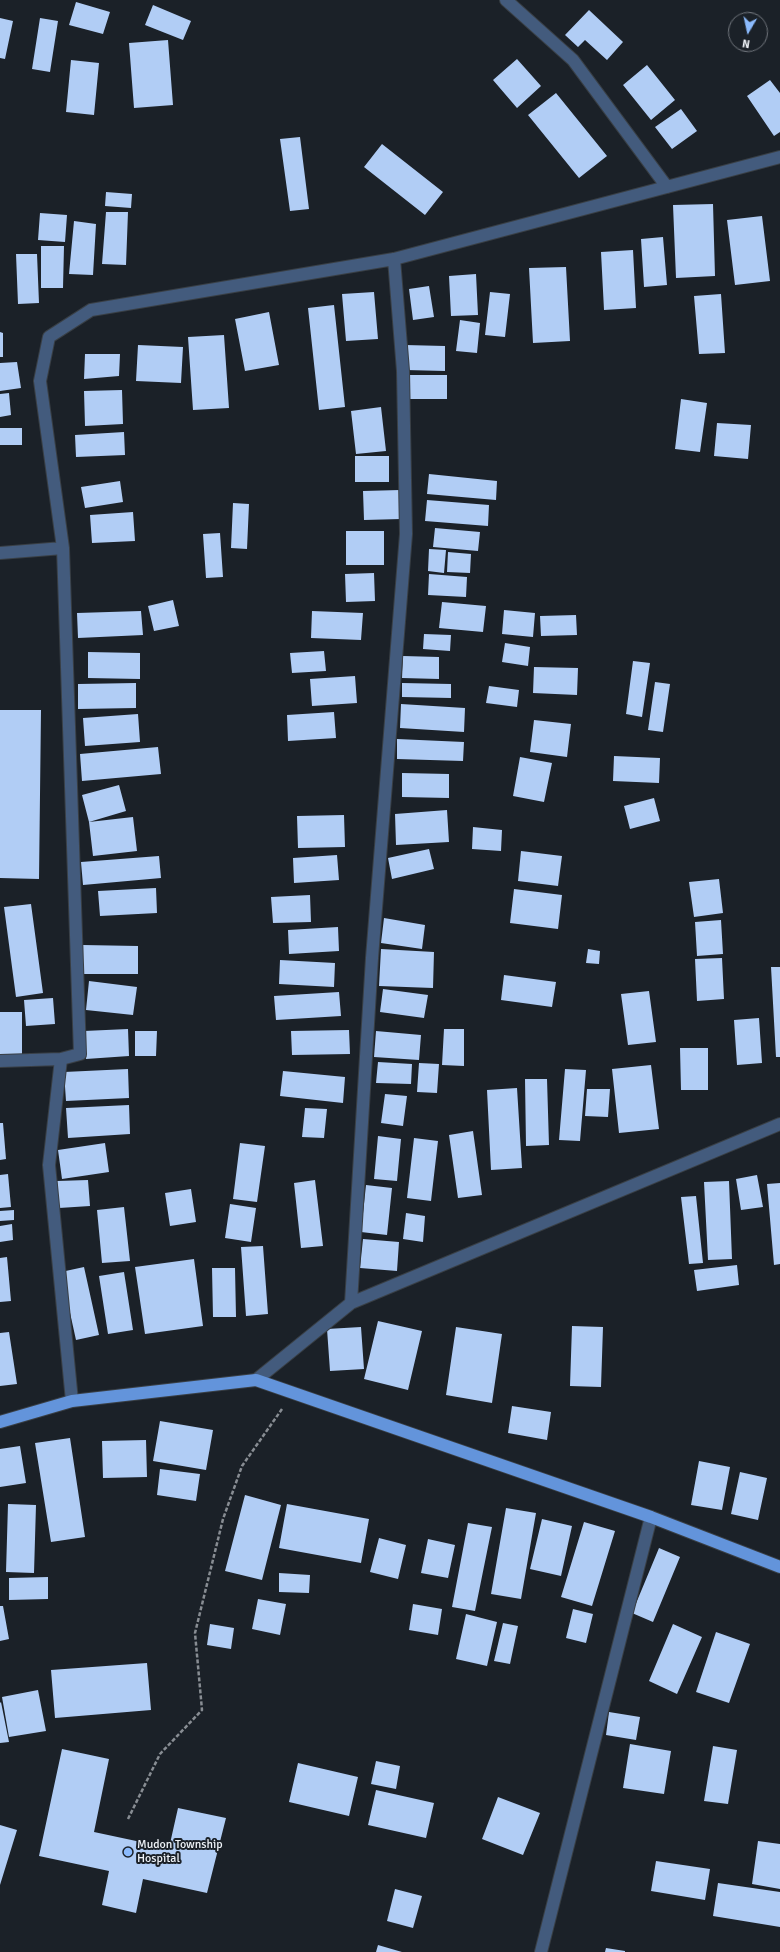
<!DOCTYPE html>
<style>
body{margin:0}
#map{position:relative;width:780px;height:1952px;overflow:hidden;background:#1b2128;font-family:Signika,sans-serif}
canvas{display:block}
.north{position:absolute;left:728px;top:12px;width:40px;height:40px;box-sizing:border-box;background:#1b2128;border:1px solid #70757c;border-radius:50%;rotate:189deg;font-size:11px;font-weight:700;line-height:16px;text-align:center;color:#f0f4f9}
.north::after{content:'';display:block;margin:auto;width:14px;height:18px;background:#8bbafc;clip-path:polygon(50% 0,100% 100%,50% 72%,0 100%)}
</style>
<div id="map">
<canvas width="780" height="1952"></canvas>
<div class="north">N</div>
</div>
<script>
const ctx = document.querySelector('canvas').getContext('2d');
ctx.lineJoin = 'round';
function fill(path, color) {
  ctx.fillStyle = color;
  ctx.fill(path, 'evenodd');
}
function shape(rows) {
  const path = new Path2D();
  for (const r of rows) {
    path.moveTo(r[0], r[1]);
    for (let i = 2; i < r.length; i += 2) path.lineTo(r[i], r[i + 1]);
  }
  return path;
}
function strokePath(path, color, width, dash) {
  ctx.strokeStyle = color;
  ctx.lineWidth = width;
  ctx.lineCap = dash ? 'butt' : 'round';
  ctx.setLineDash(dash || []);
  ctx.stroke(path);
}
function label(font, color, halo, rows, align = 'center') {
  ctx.font = font + ' Signika,sans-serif';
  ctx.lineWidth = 4;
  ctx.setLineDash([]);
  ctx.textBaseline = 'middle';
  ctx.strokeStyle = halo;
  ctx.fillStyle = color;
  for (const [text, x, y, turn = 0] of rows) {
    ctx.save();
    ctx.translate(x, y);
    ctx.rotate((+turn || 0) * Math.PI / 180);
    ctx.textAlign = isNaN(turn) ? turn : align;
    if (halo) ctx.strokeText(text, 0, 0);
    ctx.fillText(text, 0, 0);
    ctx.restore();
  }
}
fill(shape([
 [76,2,110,12,103,34,69,25],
 [153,5,191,21,183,40,145,25],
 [589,10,623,42,607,60,585,40,578,47,565,35],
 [0,18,13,21,5,59,0,58],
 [40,18,58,21,50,72,32,69],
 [168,40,173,105,134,108,129,43],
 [517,59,541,86,517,108,493,80],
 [71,60,99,63,94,115,66,112],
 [647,65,675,100,651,120,623,85],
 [770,80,780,93,780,132,774,136,747,96],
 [556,93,607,156,579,178,528,115],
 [681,109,697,131,672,149,655,127],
 [300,137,309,209,290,211,280,139],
 [382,144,443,192,425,215,364,167],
 [106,192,132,194,131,208,105,206],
 [713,204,715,276,676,278,673,205],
 [106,212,128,212,126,265,102,264],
 [40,213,67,215,65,242,38,240],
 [762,216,770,281,735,285,727,220],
 [74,221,96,224,93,275,69,274],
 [663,237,667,285,644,287,641,239],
 [41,246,64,246,63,288,41,288],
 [633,250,636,308,604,310,601,252],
 [16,254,37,254,39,303,18,304],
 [566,267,570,341,533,343,529,268],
 [476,274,478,315,451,316,449,276],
 [429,286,434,317,413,320,409,289],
 [374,292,378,339,346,341,342,294],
 [490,292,510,294,505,337,485,335],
 [721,294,725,353,699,354,694,296],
 [334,305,345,407,319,410,308,308],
 [269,312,279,365,245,371,235,319],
 [460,320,480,323,477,353,456,351],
 [0,332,3,333,3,357,0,357],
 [224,335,229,408,193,410,188,337],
 [138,345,183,347,181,383,136,381],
 [405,345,445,346,445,371,405,370],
 [85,354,120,354,119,376,84,379],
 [17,362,21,388,0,391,0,363],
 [407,375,447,375,447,399,407,399],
 [122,390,123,424,85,426,84,391],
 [9,393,11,415,0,417,0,394],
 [681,399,707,403,700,452,675,449],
 [381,407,386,451,356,454,351,411],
 [717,423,751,425,748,459,714,456],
 [0,428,22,428,22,445,0,445],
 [124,432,125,455,76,457,75,435],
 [355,456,389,456,389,482,355,482],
 [429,474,497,481,496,500,427,494],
 [120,481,123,502,85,508,81,487],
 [400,490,401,519,364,520,363,491],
 [427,500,489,505,488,526,425,521],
 [233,503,249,504,247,549,231,548],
 [133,512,135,541,92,543,90,515],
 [435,528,480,532,478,551,433,547],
 [346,531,384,531,384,565,346,565],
 [220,533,223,577,206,578,203,534],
 [429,549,446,550,444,573,428,571],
 [448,552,471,554,470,573,447,572],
 [374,573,375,601,346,602,345,574],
 [429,574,467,577,466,597,428,595],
 [173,600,179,626,154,631,148,606],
 [442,602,486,606,483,632,439,628],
 [504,610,535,613,533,637,502,634],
 [141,611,143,635,78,638,77,613],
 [312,611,363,613,361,640,311,638],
 [576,615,577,635,541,636,540,616],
 [424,634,451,635,450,651,423,649],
 [505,643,530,647,528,666,502,662],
 [324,651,326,671,292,673,290,653],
 [88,652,140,653,140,679,88,678],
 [403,656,439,657,439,679,402,678],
 [633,661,650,663,642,717,626,714],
 [534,667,578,668,577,695,533,693],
 [355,676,357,703,312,706,310,679],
 [655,682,670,684,663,732,648,730],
 [136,683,136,708,78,709,78,684],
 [402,683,451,684,451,698,402,697],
 [489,686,519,690,517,707,486,703],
 [401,704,465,708,464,732,400,728],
 [0,710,41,710,39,879,0,878],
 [334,712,336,738,288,741,287,715],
 [138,714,140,742,85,746,83,718],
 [534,720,571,724,567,757,530,752],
 [397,739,464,742,463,761,397,759],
 [158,747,161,774,82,781,80,754],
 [614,756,660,758,659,783,613,781],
 [520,757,552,763,544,802,513,796],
 [402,773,449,774,449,798,402,797],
 [119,785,126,811,89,822,82,795],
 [654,798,660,821,630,829,624,806],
 [447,810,449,842,396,845,395,814],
 [344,815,345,847,298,848,297,816],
 [133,817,137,851,93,856,89,822],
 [473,827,502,830,501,851,472,849],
 [429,849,434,869,392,879,388,858],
 [521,851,562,856,558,886,518,881],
 [337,855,339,880,294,883,293,858],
 [159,856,161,878,83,885,81,862],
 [719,879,723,913,694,917,689,882],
 [156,888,157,913,100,916,98,891],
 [514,889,562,895,558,929,510,923],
 [310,895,311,922,273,923,271,897],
 [31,904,43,993,16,997,4,907],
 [384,918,425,925,422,949,381,943],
 [721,920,723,954,697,956,695,922],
 [338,927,339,951,289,954,288,930],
 [83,945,138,946,138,974,83,974],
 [381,949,434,952,433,988,379,986],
 [588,949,600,951,599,964,586,963],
 [722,958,724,999,697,1001,695,959],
 [280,960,335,963,334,987,279,984],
 [771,967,780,967,780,1057,776,1057],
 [504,975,556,982,552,1007,501,1000],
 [89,981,137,987,133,1015,86,1010],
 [383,989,428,995,424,1018,380,1012],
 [649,991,656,1042,628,1045,621,994],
 [339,992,341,1016,276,1020,274,996],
 [53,998,55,1024,26,1026,24,1000],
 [0,1012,22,1012,22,1055,0,1055],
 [759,1018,762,1063,737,1065,734,1020],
 [128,1029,129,1056,86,1059,84,1031],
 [444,1029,464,1029,464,1066,442,1065],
 [349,1030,350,1054,292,1055,291,1031],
 [135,1031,157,1031,156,1056,135,1056],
 [376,1031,421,1035,419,1060,374,1057],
 [680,1048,708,1048,708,1090,681,1090],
 [378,1062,412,1064,411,1084,376,1083],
 [419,1063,439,1064,437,1093,417,1092],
 [651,1065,659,1129,619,1133,612,1069],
 [128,1069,129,1098,66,1101,64,1072],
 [565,1069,586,1070,580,1141,559,1140],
 [283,1071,345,1077,343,1103,280,1096],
 [525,1079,547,1079,549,1145,526,1146],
 [517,1088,522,1168,491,1170,487,1090],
 [587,1089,610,1089,608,1117,585,1116],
 [385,1094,407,1096,403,1126,381,1123],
 [129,1105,130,1134,68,1138,66,1108],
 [305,1108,327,1109,324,1138,302,1137],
 [0,1123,3,1123,6,1159,0,1160],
 [473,1131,482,1195,458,1198,449,1135],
 [378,1136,401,1139,397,1181,374,1179],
 [414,1138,438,1141,431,1201,407,1198],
 [105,1143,109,1172,62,1179,58,1150],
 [240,1143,265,1146,257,1202,233,1199],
 [8,1174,11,1207,0,1208,0,1175],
 [757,1175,763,1207,741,1210,736,1179],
 [88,1180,90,1206,59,1208,57,1181],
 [315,1180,323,1246,301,1248,294,1183],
 [729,1181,732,1259,708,1260,704,1182],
 [780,1183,780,1264,774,1265,767,1184],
 [366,1185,392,1188,387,1235,361,1232],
 [191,1189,196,1222,170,1226,165,1193],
 [696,1196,703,1263,689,1264,681,1197],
 [230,1204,256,1208,251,1242,225,1238],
 [124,1207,130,1261,102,1263,97,1210],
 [14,1210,14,1220,0,1221,0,1211],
 [406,1213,425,1216,423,1242,403,1239],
 [12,1224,13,1240,0,1242,0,1226],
 [363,1239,399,1242,397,1271,360,1268],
 [263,1246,268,1314,246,1316,241,1247],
 [7,1257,11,1301,0,1302,0,1258],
 [194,1259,203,1326,145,1334,135,1267],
 [737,1265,739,1285,697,1291,694,1270],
 [84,1267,99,1335,76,1340,61,1272],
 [212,1268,235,1268,236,1317,213,1317],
 [124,1272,133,1330,108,1334,99,1276],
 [378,1321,422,1331,408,1390,364,1379],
 [572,1326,603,1327,601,1387,570,1386],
 [361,1327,364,1369,330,1371,327,1329],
 [456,1327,502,1334,492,1403,446,1395],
 [9,1332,17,1384,0,1386,0,1333],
 [512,1406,551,1412,547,1440,508,1433],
 [160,1421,213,1430,206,1470,153,1461],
 [70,1438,85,1537,51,1542,35,1443],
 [146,1440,147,1477,103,1478,102,1441],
 [20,1446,26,1483,0,1487,0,1449],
 [699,1461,730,1467,722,1510,691,1505],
 [160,1469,200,1474,196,1501,157,1495],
 [740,1472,767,1478,758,1520,731,1514],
 [245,1495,281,1505,262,1580,225,1571],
 [8,1504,36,1505,34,1573,6,1572],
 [287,1504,369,1519,361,1563,279,1548],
 [506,1508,536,1513,521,1599,491,1594],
 [542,1519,572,1526,561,1576,530,1569],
 [584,1522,615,1531,592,1606,561,1597],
 [468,1523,492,1527,475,1611,452,1607],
 [379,1538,406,1545,398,1579,370,1572],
 [428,1539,455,1545,448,1578,421,1573],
 [659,1548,680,1557,653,1622,632,1613],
 [279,1573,310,1575,309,1593,279,1592],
 [48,1577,48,1599,9,1600,9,1578],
 [258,1599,286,1604,280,1635,252,1629],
 [413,1604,442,1609,438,1635,409,1630],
 [0,1606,3,1606,9,1639,0,1641],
 [573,1609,593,1614,586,1643,566,1638],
 [466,1614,497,1622,487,1666,456,1659],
 [503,1623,518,1626,510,1664,494,1661],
 [210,1624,234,1628,231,1649,207,1645],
 [673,1624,702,1637,677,1694,649,1681],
 [716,1632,750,1644,729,1703,696,1692],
 [147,1663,151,1710,55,1718,51,1670],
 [38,1690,46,1731,9,1737,2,1697],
 [1,1702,9,1742,0,1743,0,1703],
 [609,1712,640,1717,636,1740,606,1735],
 [630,1744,671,1751,664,1794,623,1788],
 [713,1746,737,1750,728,1804,704,1801],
 [62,1749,109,1759,94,1832,169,1848,178,1808,226,1818,207,1893,143,1879,136,1913,102,1905,109,1871,39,1856],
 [376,1761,400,1766,396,1789,371,1784],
 [298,1763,358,1777,349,1816,289,1802],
 [376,1790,434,1803,426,1838,368,1825],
 [498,1797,540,1813,523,1855,482,1839],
 [0,1825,17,1830,0,1885],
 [758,1841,780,1844,780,1889,752,1884],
 [656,1861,710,1869,705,1900,651,1891],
 [718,1883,780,1892,780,1927,713,1916],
 [395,1889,422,1896,413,1928,387,1921],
 [378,1945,402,1952,376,1952],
 [606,1948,625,1951,625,1952,605,1952]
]), '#b1cdf5');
const minor = shape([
 [506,0,573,60,667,187],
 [0,553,63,548],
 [0,1061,61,1059],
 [351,1303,372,958,406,534,403,371,394,259],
 [256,1380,351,1303,780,1124],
 [72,1401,49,1165,61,1059,80,1054,63,548,40,381,49,337,91,310,394,259,780,157],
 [541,1952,651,1517]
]);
const major = shape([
 [0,1422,72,1401,256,1380,651,1517,780,1567]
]);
strokePath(minor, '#393f45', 14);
strokePath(major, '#393f45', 14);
strokePath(shape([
 [128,1819,160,1754,202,1710,195,1633,223,1519,242,1466,282,1409]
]), '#888d93', 2.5, [4, 2]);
strokePath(minor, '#435b7d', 12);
strokePath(major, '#6394db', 12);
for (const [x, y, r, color] of [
 [128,1852,5,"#8bbafc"]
]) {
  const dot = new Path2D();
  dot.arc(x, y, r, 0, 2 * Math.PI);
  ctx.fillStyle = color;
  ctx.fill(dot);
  strokePath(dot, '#1b2128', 1.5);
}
label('12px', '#f0f4f9', '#1b2128', [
 ["Mudon Township",137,1845],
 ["Hospital",137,1859]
], 'left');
</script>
